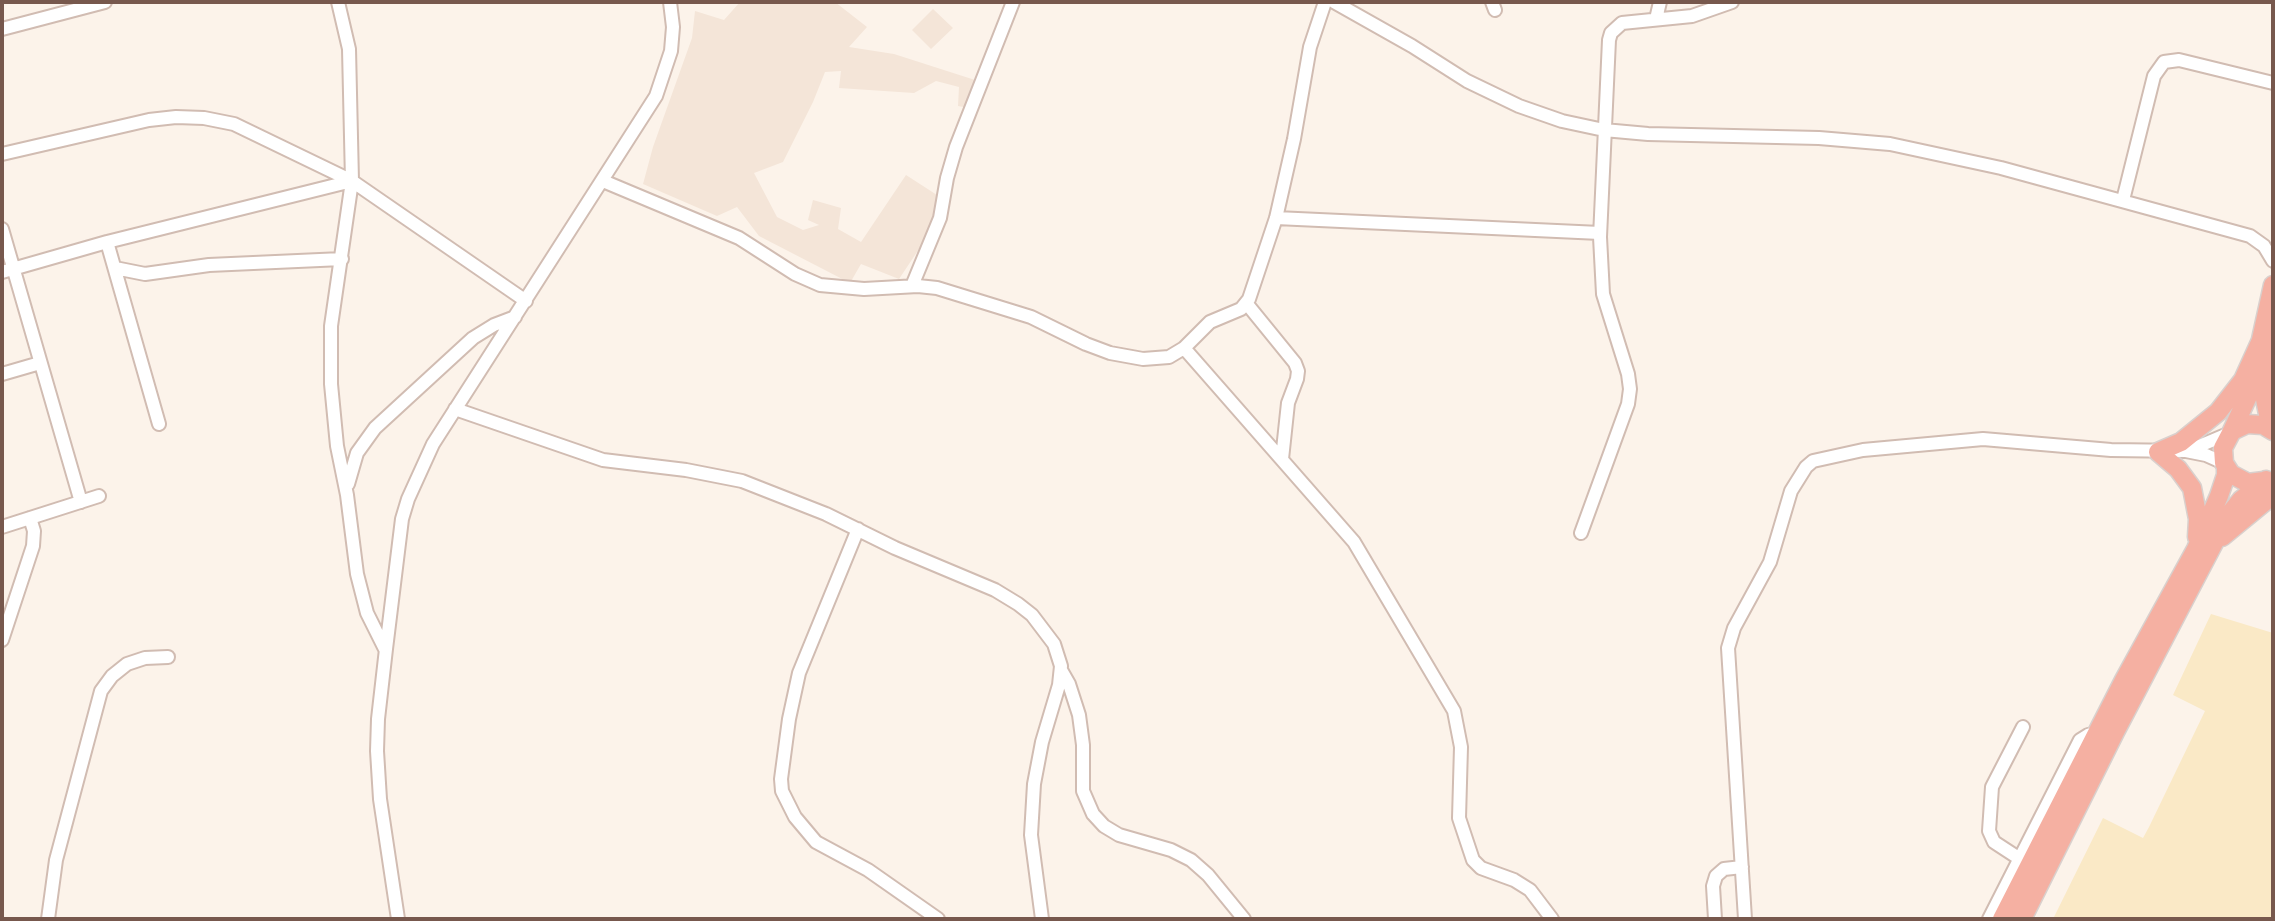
<!DOCTYPE html>
<style>
body{margin:0}
#map{position:relative;width:2275px;height:921px;overflow:hidden;background:#fcf3ea;font-family:Arial,sans-serif}
canvas{display:block}
.frame{position:absolute;inset:0;border:4px solid #77584d;pointer-events:none}
</style>
<div id="map">
<canvas width="2275" height="921"></canvas>
<div class="frame"></div>
</div>
<script>
const ctx = document.querySelector('canvas').getContext('2d');
ctx.lineJoin = 'round';
function fill(path, color) {
  ctx.fillStyle = color;
  ctx.fill(path, 'evenodd');
}
function shape(rows) {
  const path = new Path2D();
  for (const r of rows) {
    path.moveTo(r[0], r[1]);
    for (let i = 2; i < r.length; i += 2) path.lineTo(r[i], r[i + 1]);
  }
  return path;
}
function strokePath(path, color, width, dash) {
  ctx.strokeStyle = color;
  ctx.lineWidth = width;
  ctx.lineCap = dash ? 'butt' : 'round';
  ctx.setLineDash(dash || []);
  ctx.stroke(path);
}
fill(shape([
 [740,2,835,2,867,27,849,47,894,54,975,80,969,108,958,106,959,87,936,81,914,93,839,88,841,71,825,72,813,102,783,162,754,173,777,217,803,230,819,225,808,220,813,200,841,208,838,229,861,242,906,175,937,195,929,234,899,279,861,264,850,283,759,236,737,207,717,216,643,184,653,147,692,38,695,11,724,20],
 [933,9,953,28,931,49,912,30]
]), '#f4e5d8');
fill(shape([
 [2211,614,2273,633,2273,919,2053,919,2103,818,2143,838,2149,827,2205,711,2173,695]
]), '#fae9c6');
const minor = shape([
 [338,2,349,49,352,181,331,326,331,384,337,446,347,495,357,574,367,613,385,649],
 [1334,2,1412,46,1467,81,1519,106,1562,121,1604,130,1648,134,1819,138,1890,144,2001,168,2250,236,2264,246,2273,261],
 [1492,2,1495,10],
 [1656,19,1660,2],
 [2,29,105,2],
 [2,154,149,120,176,117,204,118,234,124,352,181,526,301],
 [603,181,739,238,795,274,820,285,864,289,918,286,937,288,1031,317,1086,344,1110,353,1143,359,1169,357,1184,348,1210,322,1241,309,1249,299,1276,218,1294,139,1310,47,1325,2],
 [2123,200,2154,76,2164,62,2179,60,2273,83],
 [1276,218,1600,233],
 [2,229,81,502],
 [107,242,159,424],
 [115,268,145,274,209,265,342,259],
 [2,272,107,242,352,181],
 [912,286,940,218,947,178,956,147,1013,2],
 [1247,304,1295,363,1298,371,1297,379,1288,403,1282,459],
 [1184,348,1354,542,1454,711,1461,747,1459,818,1473,860,1481,868,1514,880,1530,890,1552,919],
 [2,374,40,363],
 [455,409,603,460,686,470,742,481,826,514,895,548,995,590,1018,604,1032,615,1054,644,1061,666,1059,685,1042,742,1034,784,1031,835,1042,919],
 [2190,450,2230,433],
 [348,484,357,453,375,428,473,338,494,325,515,317],
 [2,527,99,496],
 [858,529,799,673,789,719,781,779,782,791,795,817,816,842,868,870,938,919],
 [1581,533,1628,404,1630,389,1628,374,1603,294,1600,237,1609,40,1611,33,1622,23,1692,16,1732,2],
 [2,640,33,546,34,531,30,518],
 [1061,670,1069,684,1079,715,1083,745,1083,791,1093,814,1104,826,1119,835,1171,850,1191,860,1208,875,1244,919],
 [2020,859,1994,842,1989,831,1992,787,2023,727],
 [48,919,56,860,101,691,112,676,127,664,145,658,168,657],
 [398,919,380,799,377,751,378,719,386,649,402,519,408,499,433,444,656,96,671,51,673,27,670,2],
 [1715,919,1713,886,1716,876,1724,869,1742,867],
 [1745,919,1728,648,1734,628,1770,562,1791,491,1806,467,1813,461,1863,450,1983,439,2111,450,2186,451,2206,455,2224,463],
 [1989,919,2080,740,2088,735,2098,733]
]);
const highway = shape([
 [2271,429,2264,394,2273,347],
 [2232,431,2249,394,2273,285],
 [2264,481,2248,483,2231,474,2224,463,2223,448,2232,431,2247,424,2263,425,2273,431],
 [2197,537,2198,519,2192,488,2178,469,2158,452,2181,442,2218,412,2243,380,2262,338],
 [2222,537,2273,495],
 [2002,919,2124,680,2196,549,2219,496,2226,475,2226,467],
 [2022,919,2115,732,2228,516,2241,500,2266,480]
]);
strokePath(minor, '#d1bcb2', 16);
strokePath(highway, '#d9d0cd', 21);
strokePath(minor, '#fff', 12);
strokePath(highway, '#f5b0a2', 18);
</script>
